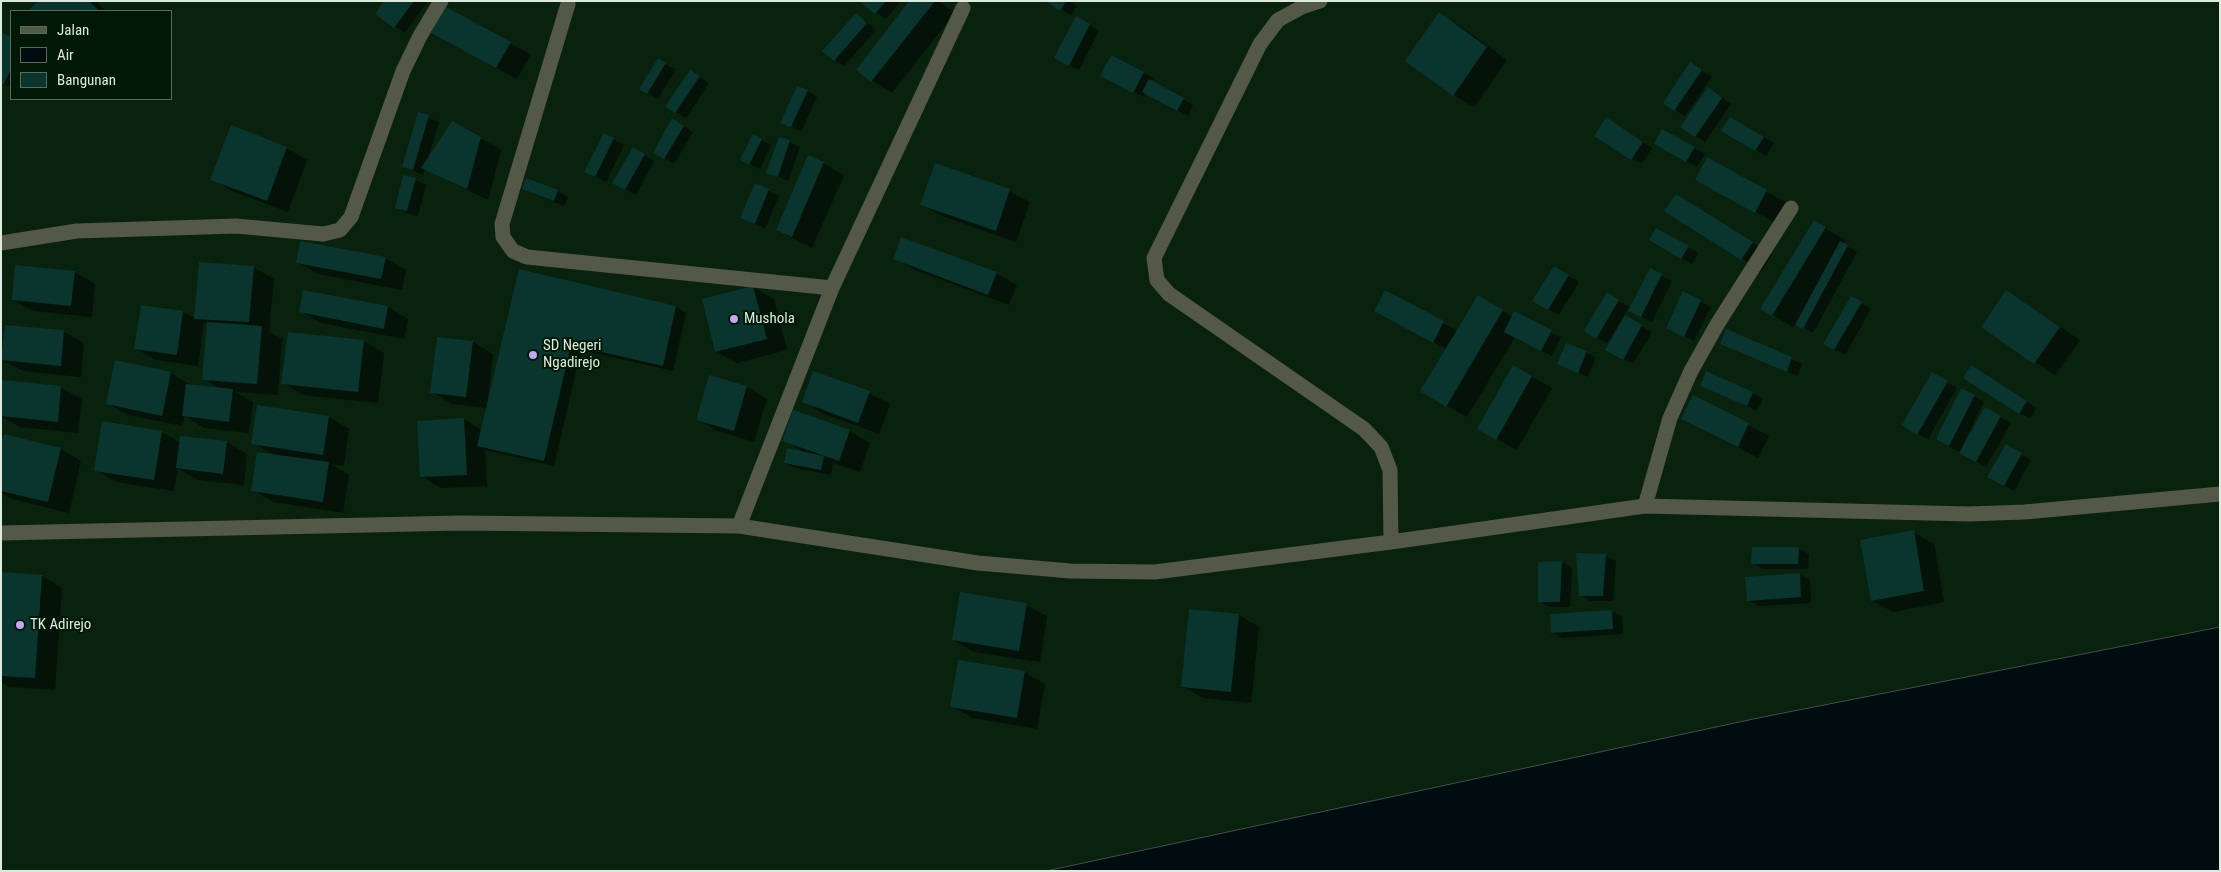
<!DOCTYPE html>
<style>
body{margin:0}
#map{position:relative;width:2221px;height:872px;overflow:hidden;background:#08220e;font-family:"Roboto Condensed",sans-serif}
canvas{display:block}
.frame{position:absolute;inset:0;border:2px solid #dcebdd;pointer-events:none}
.legend{position:absolute;left:10px;top:10px;width:162px;height:90px;box-sizing:border-box;background:#011806;border:1px solid #596c5c;margin:0;padding:6px 9px;list-style:none;font-size:15px;color:#dcebdd}
.legend li{display:flex;align-items:center;gap:10px;height:25px}
.legend b{width:25px;border:1px solid #596c5c}
</style>
<div id="map">
<canvas width="2221" height="872"></canvas>
<div class="frame"></div>
<ul class="legend">
<li><b style="height:6px;background:#545847"></b>Jalan</li>
<li><b style="height:14px;background:#000c0f"></b>Air</li>
<li><b style="height:14px;background:#09352e"></b>Bangunan</li>
</ul>
</div>
<script>
const ctx = document.querySelector('canvas').getContext('2d');
ctx.lineJoin = 'round';
function fill(path, color) {
  ctx.fillStyle = color;
  ctx.fill(path, 'evenodd');
}
function shape(rows) {
  const path = new Path2D();
  for (const r of rows) {
    path.moveTo(r[0], r[1]);
    for (let i = 2; i < r.length; i += 2) path.lineTo(r[i], r[i + 1]);
  }
  return path;
}
function strokePath(path, color, width, dash) {
  ctx.strokeStyle = color;
  ctx.lineWidth = width;
  ctx.lineCap = dash ? 'butt' : 'round';
  ctx.setLineDash(dash || []);
  ctx.stroke(path);
}
function label(font, color, halo, rows, align = 'center') {
  ctx.font = font + ' "Roboto Condensed",sans-serif';
  ctx.lineWidth = 4;
  ctx.setLineDash([]);
  ctx.textBaseline = 'middle';
  ctx.strokeStyle = halo;
  ctx.fillStyle = color;
  for (const [text, x, y, turn = 0] of rows) {
    ctx.save();
    ctx.translate(x, y);
    ctx.rotate((+turn || 0) * Math.PI / 180);
    ctx.textAlign = isNaN(turn) ? turn : align;
    if (halo) ctx.strokeText(text, 0, 0);
    ctx.fillText(text, 0, 0);
    ctx.restore();
  }
}
const water = shape([
 [2220,627,2220,871,1046,871,1758,718,2220,627]
]);
fill(water, '#000c0f');
strokePath(water, '#424f4d', 1);
fill(shape([
 [40,1,96,1,106,11,30,11],
 [386,1,428,1,405,33,377,14],
 [864,1,901,1,886,19,863,3],
 [911,1,939,1,955,13,892,93,872,81,857,69],
 [1048,1,1069,1,1077,6,1071,15],
 [856,14,876,30,844,66,834,60],
 [1440,14,1460,26,1507,60,1474,107,1454,95],
 [1076,18,1099,31,1079,70,1056,58],
 [1,34,11,38,11,88,1,83],
 [510,43,531,55,517,79,453,44],
 [658,60,676,70,658,99,641,88],
 [1690,64,1712,77,1685,116,1664,103],
 [690,71,709,83,686,118,667,107],
 [1144,73,1154,78,1152,82,1193,105,1188,116,1146,93,1144,97,1112,82],
 [807,91,817,97,801,132,782,122],
 [1718,95,1731,104,1705,142,1695,136],
 [419,114,439,122,428,158,480,138,501,150,488,200,425,169,423,175,404,167],
 [1731,119,1774,143,1766,156,1723,131],
 [673,120,693,132,674,164,654,152],
 [1616,125,1652,148,1642,164,1632,159],
 [232,127,287,148,307,160,288,212,232,191,212,179],
 [1662,131,1705,154,1697,167,1655,144],
 [604,134,624,145,606,182,586,172],
 [761,140,771,145,760,169,742,160],
 [789,142,800,147,788,181,767,172],
 [633,149,654,161,636,195,614,183],
 [1707,159,1787,203,1776,223,1717,191],
 [823,163,844,175,812,248,777,230],
 [415,180,426,185,418,216,406,213,396,207],
 [756,185,779,196,765,229,742,217],
 [523,189,557,191,568,197,564,206],
 [1009,191,1030,202,1016,242,942,216,921,205],
 [1677,195,1772,255,1762,271,1666,211],
 [1814,222,1845,240,1843,244,1857,252,1813,333,1795,323,1793,327,1761,308],
 [1657,229,1698,253,1692,264,1651,240],
 [385,258,406,270,402,290,318,274,297,262],
 [895,258,996,273,1017,285,1009,305,915,270],
 [200,263,253,267,274,279,269,332,282,339,278,395,235,392,253,402,249,433,204,428,185,416,182,426,128,415,107,403,116,362,171,373,191,385,221,389,204,379,208,325,204,322,198,366,156,360,135,348,142,306,183,312,196,319],
 [1554,267,1579,282,1559,315,1534,301],
 [1650,270,1672,281,1652,322,1640,316],
 [519,271,676,307,686,313,673,371,581,350,554,466,485,450,487,486,441,488,421,476,464,419,482,430,487,408,452,404,432,392,473,342,493,354,488,399,489,400],
 [74,272,95,284,92,317,33,311,13,300],
 [753,287,774,299,787,350,737,363,716,352],
 [304,291,388,307,408,319,404,339,321,323,300,311],
 [1386,292,1458,331,1478,297,1513,317,1561,337,1552,356,1515,337,1467,417,1422,391,1447,349,1396,323],
 [2007,292,2080,340,2055,375,1982,326],
 [1684,293,1711,307,1694,341,1677,333],
 [1608,294,1629,307,1623,316,1652,332,1633,364,1606,349,1625,318,1623,317,1607,343,1585,331],
 [1851,297,1871,309,1845,355,1825,344],
 [1727,331,1802,364,1797,376,1722,343],
 [64,332,84,343,81,377,23,371,2,360],
 [289,333,364,341,384,353,378,403,303,395,283,383],
 [1586,352,1596,358,1588,377,1558,363],
 [1514,367,1552,388,1517,450,1479,429],
 [1982,372,2036,408,2030,418,2019,413],
 [814,373,869,393,890,404,879,434,824,414,804,402],
 [1933,374,1957,388,1928,439,1903,425],
 [3,382,61,388,82,399,78,433,20,427,1,416],
 [1701,385,1752,393,1763,399,1757,411],
 [747,387,767,399,754,442,718,431,697,419],
 [1974,396,1984,402,1962,446,1964,447,1986,409,2011,423,1986,467,1947,445],
 [1693,397,1769,436,1758,458,1683,418],
 [259,406,329,417,349,429,344,466,330,464,349,475,343,513,273,502,253,490,274,455,253,443],
 [850,431,870,443,860,472,833,463,831,475,796,468,785,463,805,453,784,440],
 [162,432,181,443,227,442,247,454,244,485,198,480,178,468,174,491,116,482,95,470],
 [4,435,61,449,81,461,69,513,12,499,1,493,1,449],
 [2006,445,2031,460,2014,491,1989,477],
 [1913,532,1934,544,1944,602,1893,612,1872,600],
 [1798,548,1809,554,1808,569,1763,569,1753,563],
 [1606,556,1616,561,1613,601,1590,601,1580,595],
 [1562,562,1572,568,1570,607,1549,607,1539,601],
 [1,573,42,576,62,588,55,690,9,687,1,682],
 [1799,574,1810,580,1811,603,1758,606,1748,600],
 [1026,605,1047,616,1040,662,974,652,953,640],
 [1611,611,1622,617,1623,634,1562,638,1552,632],
 [1239,615,1259,627,1251,703,1203,698,1182,686],
 [1024,672,1045,684,1037,729,972,718,952,706]
]), '#0007');
fill(shape([
 [38,1,89,1,99,11,28,11],
 [384,1,414,1,394,28,375,14],
 [862,1,886,1,875,14,861,3],
 [909,1,935,1,871,82,856,70],
 [1045,1,1066,1,1060,11],
 [446,7,511,42,496,68,431,33],
 [1439,12,1487,47,1453,96,1405,61],
 [856,13,867,23,834,61,822,51],
 [1076,16,1090,24,1069,66,1054,58],
 [1,32,11,37,11,69,4,84,1,83],
 [1111,55,1144,72,1133,93,1100,76],
 [658,58,666,63,647,94,639,89],
 [1690,62,1702,70,1674,111,1663,103],
 [690,70,700,76,675,113,665,107],
 [1149,79,1184,98,1177,111,1142,92],
 [797,86,808,90,791,127,780,123],
 [1708,87,1722,98,1695,137,1680,127],
 [418,112,429,115,413,170,402,167],
 [1606,117,1643,142,1631,160,1594,136],
 [1730,117,1764,137,1755,151,1721,131],
 [672,118,684,126,664,159,653,153],
 [452,121,481,137,467,189,421,168],
 [231,125,287,147,267,201,210,180],
 [1662,129,1695,147,1686,162,1654,144],
 [604,133,614,138,595,177,584,172],
 [753,134,762,139,749,165,740,160],
 [779,137,790,140,778,177,766,173],
 [633,147,645,154,625,190,612,183],
 [808,155,824,162,792,237,776,230],
 [1707,157,1767,190,1755,213,1695,180],
 [935,163,1010,189,996,231,920,205],
 [403,175,416,178,407,211,395,208],
 [526,178,558,190,554,201,522,189],
 [755,183,769,189,755,224,740,218],
 [1676,194,1753,242,1741,260,1664,211],
 [1814,220,1826,227,1772,316,1760,309],
 [1656,228,1689,246,1681,259,1649,240],
 [901,237,997,272,988,295,893,259],
 [300,241,386,257,381,279,296,263],
 [1840,241,1848,245,1803,329,1795,325],
 [199,262,254,266,249,322,194,319],
 [15,265,75,271,71,306,12,300],
 [1554,266,1569,275,1548,310,1532,301],
 [1650,268,1662,274,1641,317,1628,311],
 [519,269,676,306,663,366,571,345,544,461,477,446],
 [753,286,767,339,715,352,702,299],
 [303,290,388,306,384,329,299,312],
 [1385,290,1444,321,1433,343,1374,311],
 [2006,290,2060,327,2034,364,1981,327],
 [1683,291,1701,300,1684,337,1666,328],
 [1607,292,1619,300,1596,339,1584,331],
 [1478,295,1503,310,1446,407,1420,391],
 [1851,296,1862,302,1834,350,1823,344],
 [141,305,183,311,177,355,134,349],
 [1514,311,1552,330,1541,351,1504,332],
 [1625,315,1642,325,1623,360,1605,350],
 [207,322,262,326,257,384,202,380],
 [5,325,64,330,61,366,1,360],
 [1726,329,1792,357,1787,372,1720,344],
 [288,332,364,340,358,392,281,384],
 [437,337,473,341,466,397,430,393],
 [1566,343,1587,351,1578,373,1557,364],
 [115,360,171,372,162,416,106,404],
 [1513,365,1532,376,1496,440,1477,429],
 [1971,365,2027,401,2019,414,1963,378],
 [813,371,870,391,858,423,802,402],
 [1706,371,1753,392,1747,406,1700,386],
 [1932,372,1948,381,1917,435,1902,425],
 [709,375,747,386,734,431,696,420],
 [2,380,61,386,58,422,1,416],
 [186,384,233,389,229,422,182,416],
 [1961,388,1975,395,1949,446,1936,439],
 [1693,395,1749,423,1738,447,1681,419],
 [257,405,329,416,323,455,251,444],
 [1985,407,2001,416,1976,462,1959,453],
 [793,410,850,430,839,461,782,441],
 [464,418,467,475,420,477,417,421],
 [102,421,162,431,154,480,94,471],
 [4,434,61,448,48,502,1,491,1,443],
 [180,436,227,441,223,474,176,468],
 [2006,444,2022,453,2004,486,1987,477],
 [787,448,824,456,821,470,784,463],
 [257,452,329,462,323,502,251,491],
 [1914,530,1924,591,1871,601,1860,540],
 [1752,547,1799,547,1798,564,1751,564],
 [1576,553,1606,554,1603,596,1579,596],
 [1562,561,1560,602,1538,602,1538,562],
 [1,572,42,575,35,678,1,676],
 [1800,573,1801,597,1747,601,1745,577],
 [960,592,1027,603,1019,651,952,640],
 [1189,609,1239,614,1231,692,1181,687],
 [1612,610,1613,629,1551,633,1550,614],
 [958,660,1025,671,1017,718,950,707]
]), '#09352e');
strokePath(shape([
 [1320,1,1302,7,1278,20,1260,44,1154,258,1157,280,1169,294,1364,429,1381,447,1390,470,1391,542],
 [568,4,502,224,503,237,513,251,527,257,832,288],
 [1,243,77,231,236,226,323,234,340,230,351,217,403,71,420,36,441,1],
 [1645,506,1670,418,1691,371,1718,323,1791,208],
 [739,526,832,288,963,8],
 [1,533,461,523,739,526,978,563,1070,571,1155,572,1391,542,1645,506,1969,514,2025,512,2220,494]
]), '#545847', 15);
for (const [x, y, r, color] of [
 [734,319,5,"#c3a7f2"],
 [533,355,5,"#c3a7f2"],
 [20,625,5,"#c3a7f2"]
]) {
  const dot = new Path2D();
  dot.arc(x, y, r, 0, 2 * Math.PI);
  ctx.fillStyle = color;
  ctx.fill(dot);
  strokePath(dot, '#011806', 2);
}
label('15px', '#dcebdd', '#011806', [
 ["Mushola",744,319],
 ["SD Negeri",543,346],
 ["Ngadirejo",543,363],
 ["TK Adirejo",30,625]
], 'left');
</script>
